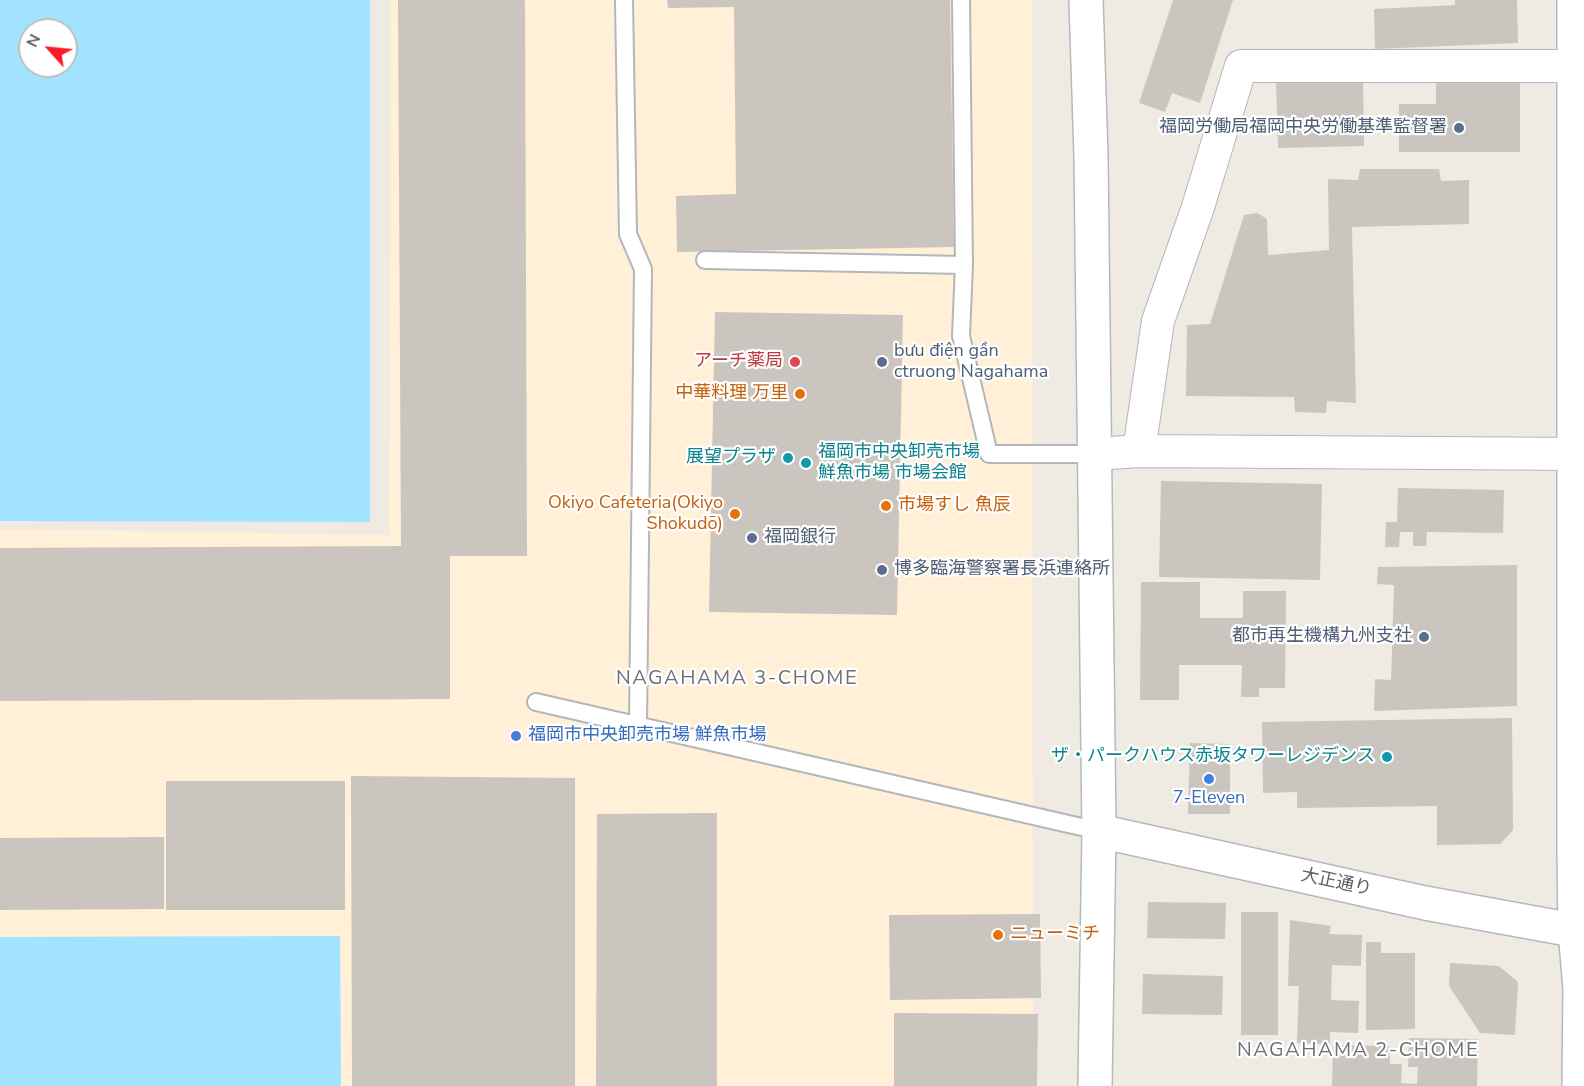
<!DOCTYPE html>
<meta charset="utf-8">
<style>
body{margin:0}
#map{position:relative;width:1584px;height:1086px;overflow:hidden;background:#efeae2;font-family:"Nunito Sans",sans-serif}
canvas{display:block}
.north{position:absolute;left:18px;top:18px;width:60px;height:60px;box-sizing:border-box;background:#fff;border:2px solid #bdbfc1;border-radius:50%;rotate:297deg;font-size:16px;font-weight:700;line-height:24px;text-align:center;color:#5a6065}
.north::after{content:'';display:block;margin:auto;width:21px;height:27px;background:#fc1b28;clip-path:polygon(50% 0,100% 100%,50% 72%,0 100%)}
</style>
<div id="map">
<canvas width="1584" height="1086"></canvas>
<div class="north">N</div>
</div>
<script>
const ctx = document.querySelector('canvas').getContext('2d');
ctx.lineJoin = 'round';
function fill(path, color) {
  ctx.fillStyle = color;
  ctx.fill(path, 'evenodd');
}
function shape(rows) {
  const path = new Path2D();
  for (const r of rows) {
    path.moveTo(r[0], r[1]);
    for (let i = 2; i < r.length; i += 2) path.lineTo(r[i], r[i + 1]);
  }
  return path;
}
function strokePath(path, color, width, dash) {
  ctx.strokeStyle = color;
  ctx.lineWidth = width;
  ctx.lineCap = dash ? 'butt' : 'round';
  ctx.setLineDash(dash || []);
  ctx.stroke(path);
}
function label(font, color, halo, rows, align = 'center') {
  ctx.font = font + ' "Nunito Sans","Noto Sans JP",sans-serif';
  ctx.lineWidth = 4.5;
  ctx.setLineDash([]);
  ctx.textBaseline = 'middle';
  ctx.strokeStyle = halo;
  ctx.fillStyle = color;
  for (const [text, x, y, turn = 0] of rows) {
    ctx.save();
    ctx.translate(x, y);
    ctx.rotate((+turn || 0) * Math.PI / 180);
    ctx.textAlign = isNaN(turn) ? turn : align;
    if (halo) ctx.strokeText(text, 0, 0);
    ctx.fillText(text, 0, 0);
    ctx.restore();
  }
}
fill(shape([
 [391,0,1032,0,1033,1086,341,1086,340,936,0,937,0,529,389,535]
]), '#fff0d7');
fill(shape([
 [0,0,370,0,370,522,0,521],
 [30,30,66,30,66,66,30,66],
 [340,936,341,1086,0,1086,0,937]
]), '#a2e3ff');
fill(shape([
 [398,0,525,0,527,556,450,556,450,699,0,701,0,548,401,546],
 [667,0,950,0,954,247,677,252,676,196,736,194,734,7,668,8],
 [1173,0,1233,0,1200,103,1172,93,1165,112,1139,103],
 [1455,0,1517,0,1518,43,1375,49,1374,9,1455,5],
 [1520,77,1520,152,1399,152,1399,104,1436,104,1436,78],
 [1363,78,1364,146,1278,148,1276,80],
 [1360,169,1439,169,1441,181,1469,180,1469,224,1352,227,1356,403,1327,401,1326,413,1295,412,1294,397,1186,396,1187,325,1210,324,1244,215,1257,213,1267,219,1268,255,1329,250,1328,179,1358,180],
 [715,312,903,315,897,615,709,612],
 [1161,481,1322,484,1320,580,1159,577],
 [1398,488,1504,490,1503,533,1427,532,1426,546,1413,546,1413,532,1400,532,1399,547,1385,547,1386,522,1397,522],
 [1517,565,1517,706,1374,711,1375,679,1391,680,1394,585,1377,584,1378,567],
 [1141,582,1200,582,1200,618,1243,618,1243,591,1286,591,1285,688,1259,688,1259,697,1241,697,1242,665,1179,665,1179,700,1140,700],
 [1512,718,1513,830,1500,844,1437,845,1437,806,1297,808,1297,792,1263,793,1262,722],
 [1190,743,1230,744,1230,814,1188,814],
 [351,776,575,778,575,1086,352,1086],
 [166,781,345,781,345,910,166,910],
 [717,813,717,1086,596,1086,597,814],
 [164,837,164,909,0,910,0,838],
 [1148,902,1226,903,1225,939,1147,938],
 [1241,912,1278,912,1278,1035,1241,1035],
 [1040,914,1041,998,890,1000,889,915],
 [1290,920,1331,926,1329,934,1362,935,1361,966,1332,965,1331,1000,1359,1001,1358,1033,1330,1032,1330,1044,1297,1043,1299,986,1288,986],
 [1366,942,1381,942,1381,953,1415,953,1415,1029,1366,1030],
 [1450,963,1499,966,1518,982,1515,1035,1480,1033,1449,986],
 [1143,974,1223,976,1222,1015,1142,1014],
 [894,1013,1038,1014,1037,1086,894,1086],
 [1409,1038,1478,1039,1477,1086,1332,1086,1333,1045,1389,1046,1390,1064,1402,1064,1401,1083,1417,1084,1418,1067,1408,1067]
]), '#cac5bf');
const lane = shape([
 [624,0,628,234,643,269,638,725],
 [961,0,964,265,961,336,989,454,1096,454],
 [705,260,964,265],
 [536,702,1099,831]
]);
const street = shape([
 [1139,451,1158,321,1198,207,1241,66,1575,66],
 [1096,454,1139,451,1584,454]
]);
const secondary = shape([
 [1086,0,1091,156,1099,831,1095,1086],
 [1574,0,1574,852,1575,930,1580,989,1579,1086],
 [1099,831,1425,903,1584,932]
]);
strokePath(lane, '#b3b7bb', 20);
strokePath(street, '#b3b7bb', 34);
strokePath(secondary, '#b4b9be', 36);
strokePath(lane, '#fff', 16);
strokePath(street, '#fff', 32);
strokePath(secondary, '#fff', 33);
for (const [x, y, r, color] of [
 [1459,128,6,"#5c6f8a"],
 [795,362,6,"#e0444e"],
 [882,362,6,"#5c6f8a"],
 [800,394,6,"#e8710a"],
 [788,458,6,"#0f9aa8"],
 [806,463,6,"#0f9aa8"],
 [886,506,6,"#e8710a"],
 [735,514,6,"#e8710a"],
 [752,538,6,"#5c6f8a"],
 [882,570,6,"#5c6f8a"],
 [1424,637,6,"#5c6f8a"],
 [516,736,6,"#3f7fe0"],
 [1387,757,6,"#0f9aa8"],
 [1209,779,6,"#3f7fe0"],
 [998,935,6,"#e8710a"]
]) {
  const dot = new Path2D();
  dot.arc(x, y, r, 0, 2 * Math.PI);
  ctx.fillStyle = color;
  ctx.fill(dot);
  strokePath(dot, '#fff', 2);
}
label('18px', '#4e5e75', '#fff', [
 ["福岡労働局福岡中央労働基準監督署",1447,128,"right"],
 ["bưu điện gần",894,352],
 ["ctruong Nagahama",894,373],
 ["福岡銀行",764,538],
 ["博多臨海警察署長浜連絡所",894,570],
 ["都市再生機構九州支社",1412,637,"right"]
], 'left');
label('18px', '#be3a42', '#fff', [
 ["アーチ薬局",783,362]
], 'right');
label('18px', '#c56008', '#fff', [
 ["中華料理 万里",788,394],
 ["Okiyo Cafeteria(Okiyo",723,504],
 ["Shokudō)",723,525],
 ["市場すし 魚辰",898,506,"left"],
 ["ニューミチ",1010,935,"left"]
], 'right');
label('18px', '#0d838f', '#fff', [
 ["福岡市中央卸売市場",818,453,"left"],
 ["鮮魚市場 市場会館",818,474,"left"],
 ["展望プラザ",776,458],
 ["ザ・パークハウス赤坂タワーレジデンス",1375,757]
], 'right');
label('18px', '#366cbe', '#fff', [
 ["福岡市中央卸売市場 鮮魚市場",528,736],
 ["7-Eleven",1209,799,"center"]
], 'left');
label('18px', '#5a6065', '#fff', [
 ["大正通り",1336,883,12]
]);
ctx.letterSpacing = '1.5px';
label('20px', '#6b7277', '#fff', [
 ["NAGAHAMA 3-CHOME",737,679],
 ["NAGAHAMA 2-CHOME",1358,1051]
]);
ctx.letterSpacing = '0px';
</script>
